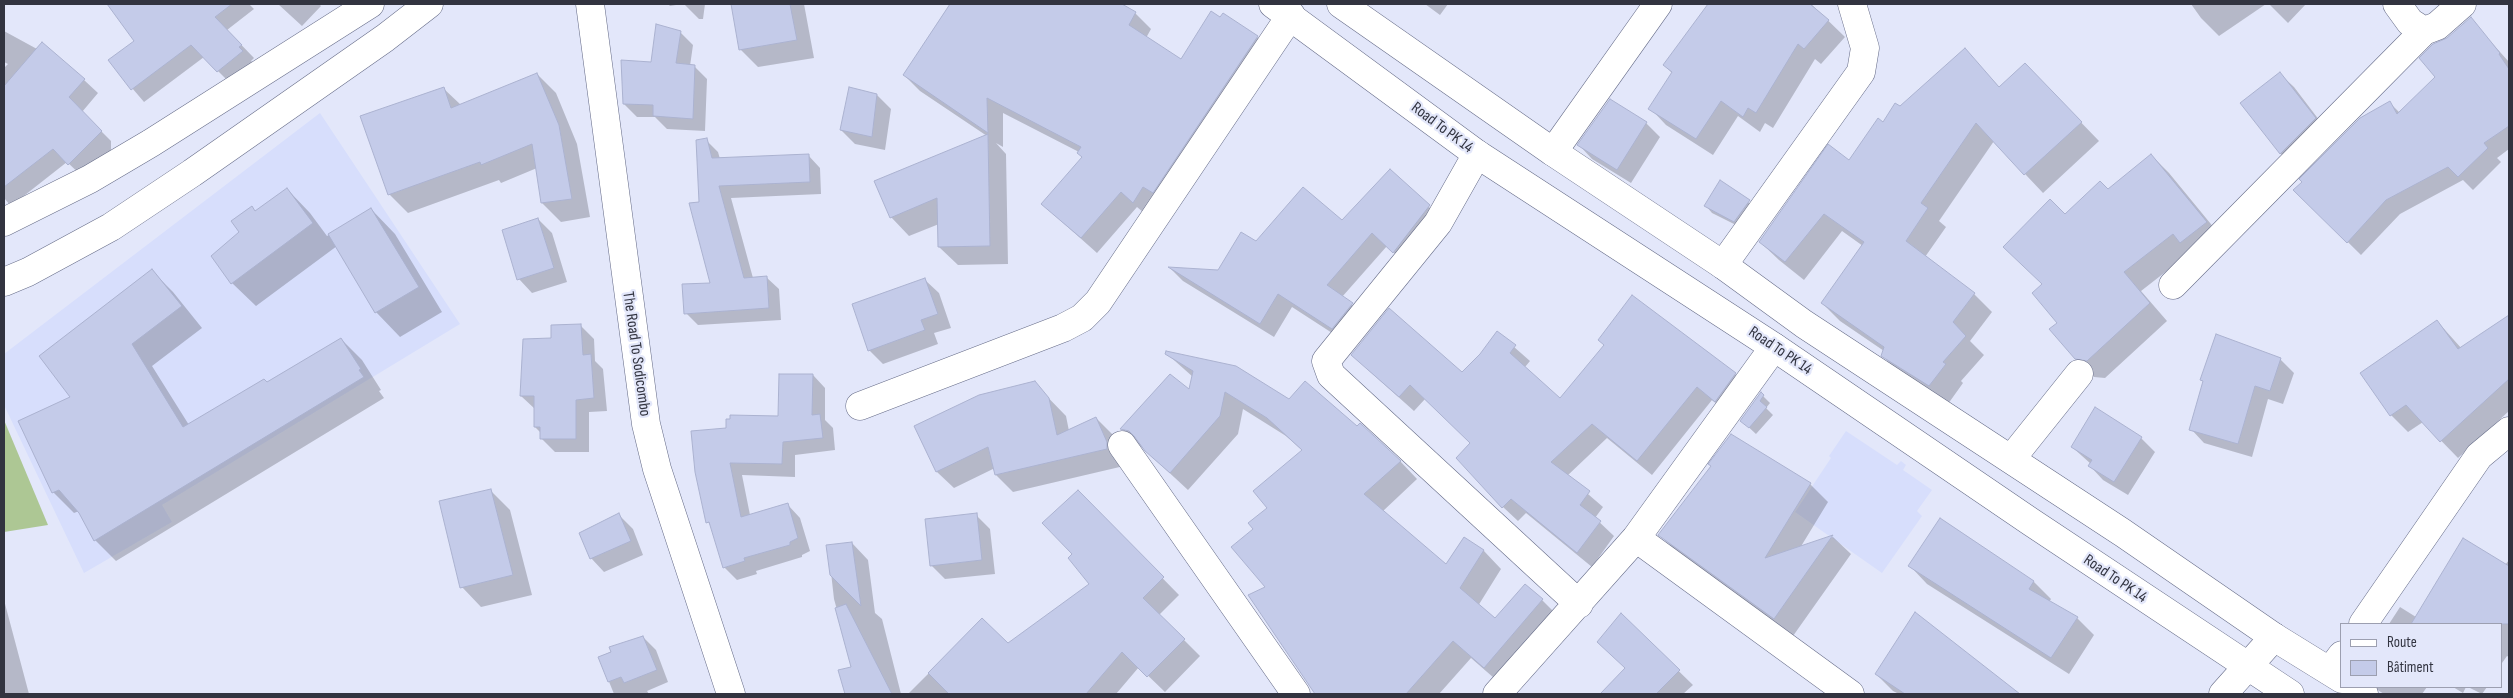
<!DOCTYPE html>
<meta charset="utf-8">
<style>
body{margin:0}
#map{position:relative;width:2513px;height:698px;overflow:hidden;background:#e3e7fa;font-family:"Sofia Sans Condensed",sans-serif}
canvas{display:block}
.frame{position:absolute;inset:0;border:5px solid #323440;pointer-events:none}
.legend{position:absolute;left:2340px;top:623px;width:162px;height:65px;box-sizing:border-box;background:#e3e7fa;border:1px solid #9c9fb0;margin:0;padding:6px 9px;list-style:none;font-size:15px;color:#323440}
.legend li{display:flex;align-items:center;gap:10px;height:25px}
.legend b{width:25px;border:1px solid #9c9fb0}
</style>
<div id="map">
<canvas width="2513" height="698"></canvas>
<div class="frame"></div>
<ul class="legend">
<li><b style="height:6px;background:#fff"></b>Route</li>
<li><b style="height:14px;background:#c4cbe9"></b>Bâtiment</li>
</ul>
</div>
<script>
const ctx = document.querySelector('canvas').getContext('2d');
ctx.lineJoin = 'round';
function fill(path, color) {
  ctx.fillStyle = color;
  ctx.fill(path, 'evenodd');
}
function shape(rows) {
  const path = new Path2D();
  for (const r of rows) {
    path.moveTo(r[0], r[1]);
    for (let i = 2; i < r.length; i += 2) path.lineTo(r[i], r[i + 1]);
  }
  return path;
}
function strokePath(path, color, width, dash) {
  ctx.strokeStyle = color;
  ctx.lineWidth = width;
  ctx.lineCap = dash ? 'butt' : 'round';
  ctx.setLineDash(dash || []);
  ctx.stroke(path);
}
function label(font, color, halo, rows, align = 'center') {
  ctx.font = font + ' "Sofia Sans Condensed",sans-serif';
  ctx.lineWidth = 4.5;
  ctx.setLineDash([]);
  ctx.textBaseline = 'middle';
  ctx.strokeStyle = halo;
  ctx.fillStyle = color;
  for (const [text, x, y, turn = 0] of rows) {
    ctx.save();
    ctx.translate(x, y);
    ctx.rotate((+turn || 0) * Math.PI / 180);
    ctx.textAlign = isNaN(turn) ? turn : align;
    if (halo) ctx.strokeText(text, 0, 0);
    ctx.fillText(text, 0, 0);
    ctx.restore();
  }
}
fill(shape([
 [320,113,460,324,162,505,172,522,84,573,4,405,4,354],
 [1846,431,1897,465,1901,461,1906,465,1903,470,1932,490,1917,511,1922,516,1882,573,1795,512,1831,458,1829,456]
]), '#d7defc');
fill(shape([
 [4,420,48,525,4,532]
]), '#adc794');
fill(shape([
 [108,4,249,4,254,9,227,30,254,58,251,61,255,64,231,84,204,57,144,102,109,61,135,41],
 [278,4,319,4,321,6,302,26],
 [668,4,682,4,670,6],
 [684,4,705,4,703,19,699,19],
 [733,4,804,4,814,58,758,67,740,49],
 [950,4,1119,4,1135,13,1151,29,1146,38,1181,60,1257,37,1273,53,1150,218,1137,207,1097,253,1042,204,1083,157,1079,152,1003,113,1003,147,996,143,1006,154,1008,264,958,265,939,247,939,224,909,236,891,217,987,136,920,91,904,75],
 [1425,4,1448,4,1440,15],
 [1710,4,1811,4,1845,37,1821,64,1815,59,1773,128,1765,123,1760,132,1738,116,1713,155,1666,125,1650,108,1672,73,1664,65],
 [2191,4,2266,4,2219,36,2201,18],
 [2269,4,2306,4,2288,23],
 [4,31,37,49,84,80,98,93,82,112,111,141,111,150,83,177,67,162,11,206,4,198,4,68,8,64,4,62],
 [680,32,693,45,690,66,694,66,707,79,705,131,667,129,655,117,637,117,624,104,652,63],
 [2482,32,2509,62,2509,149,2497,158,2501,162,2473,190,2463,180,2400,214,2361,255,2295,190,2390,103,2400,113],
 [1965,50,2000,88,2043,83,2099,141,2043,193,1994,141,1939,221,1946,227,1925,257,1974,294,1992,312,1970,341,1984,355,1961,381,1963,383,1948,404,1900,374,1882,355,1884,351,1840,321,1822,303,1863,246,1842,231,1804,280,1779,260,1760,242,1849,162,1883,123],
 [537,74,556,93,577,144,590,217,561,222,542,203,537,168,501,183,499,180,408,213,389,194,443,88,461,105],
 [2280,74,2294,87,2329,133,2295,167,2281,154,2242,103],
 [877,95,891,109,885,150,855,144,841,130],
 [1646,123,1660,137,1631,183,1592,159,1579,145],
 [706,140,718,152,720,159,808,155,820,168,821,194,731,198,753,278,766,277,779,289,781,320,698,325,686,313,712,284,700,203],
 [2151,155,2169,173,2224,240,2191,252,2141,291,2167,321,2105,378,2094,377,2076,358,2043,284,2065,215,2108,191],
 [1390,171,1443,220,1408,266,1387,246,1342,297,1366,317,1346,342,1292,307,1274,337,1183,281,1171,269,1218,271,1342,222],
 [1720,182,1756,208,1742,228,1712,213,1706,206],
 [287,189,310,213,327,236,371,209,395,234,442,312,400,337,376,312,337,246,256,306,232,283,240,232,256,212],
 [538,219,552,233,567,282,532,293,519,279],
 [152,271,173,292,202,328,152,366,189,425,267,383,341,339,362,360,381,390,379,391,384,398,116,561,95,540,79,511,74,513,53,492,72,398],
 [925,280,939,293,951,328,934,333,938,344,883,364,869,350],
 [2509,316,2509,411,2458,458,2423,422,2408,432,2391,415,2362,373,2437,321,2462,349],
 [581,326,594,339,595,361,603,369,607,411,589,412,589,452,555,452,541,438,542,434,535,427,535,409,521,396,553,340],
 [1497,332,1530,361,1525,367,1560,400,1735,374,1750,388,1730,415,1712,400,1652,475,1607,438,1567,476,1603,507,1595,518,1614,536,1592,567,1526,513,1518,521,1503,507,1458,458,1471,443,1425,399,1414,411,1367,369,1462,373,1481,354],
 [1166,353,1357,428,1400,461,1417,479,1382,512,1446,566,1464,539,1484,551,1501,569,1478,606,1495,620,1542,600,1560,618,1502,685,1471,658,1439,694,1316,694,1250,596,1267,587,1255,529,1303,451,1286,436,1243,409,1238,434,1188,490,1122,429,1190,391,1193,377],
 [2280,359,2294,373,2283,404,2268,399,2252,457,2204,443,2191,429,2204,382,2201,379],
 [813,375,825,388,825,420,833,428,835,450,795,455,795,477,742,475,750,515,788,505,800,518,810,551,802,555,802,557,756,571,757,574,737,580,724,567,711,526,708,522,727,430,779,417],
 [1034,383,1066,416,1069,431,1096,418,1113,435,1124,466,1013,492,996,475,995,468,954,488,937,472,915,427],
 [1761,394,1770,403,1766,408,1773,415,1756,434,1742,421],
 [2141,438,2155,452,2128,495,2103,480,2090,466,2091,464,2072,447],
 [1810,484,1828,502,1800,548,1833,537,1851,554,1793,636,1678,553,1659,534],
 [490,490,510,510,532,595,481,607,462,587],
 [1078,492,1179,595,1159,615,1200,656,1165,692,1139,667,1116,694,908,694,982,620,1008,645,1091,584,1073,554],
 [619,515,633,529,643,555,604,572,591,558],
 [976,515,990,529,995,574,945,579,931,565],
 [1940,520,2034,582,2051,599,2049,602,2077,618,2094,635,2069,674,1927,584,1910,566],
 [852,543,868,560,875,613,882,619,901,694,846,694,840,671,853,668,834,599,828,546],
 [2509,560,2509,657,2507,656,2502,663,2502,624,2389,624,2400,607,2416,617,2505,565],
 [4,600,29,694,4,694],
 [1915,614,2018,694,1899,694,1893,691,1876,674],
 [1621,615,1693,685,1683,694,1602,694,1626,669],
 [643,637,656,650,668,682,647,691,649,694,614,694,599,657],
 [2373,687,2427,687,2422,694,2384,694],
 [2453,687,2466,687,2463,693],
 [2468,687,2487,687,2482,694]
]), '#0003');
const building = shape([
 [107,4,232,4,215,17,242,45,239,47,243,51,217,72,191,45,131,90,108,60,134,41,107,4],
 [731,4,790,4,797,40,739,50,731,4],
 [950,4,1122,4,1136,12,1129,25,1181,59,1211,11,1220,17,1223,13,1258,36,1153,193,1143,187,1133,203,1121,192,1081,238,1041,204,1082,157,1077,153,1081,147,987,98,988,133,903,75,950,4],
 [1708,4,1810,4,1829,20,1804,49,1798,44,1756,113,1748,108,1743,117,1721,101,1696,139,1648,109,1672,72,1663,65,1708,4],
 [2471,17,2500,53,2499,54,2509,69,2509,126,2484,143,2488,148,2458,177,2448,167,2386,200,2347,243,2293,190,2302,182,2299,179,2360,118,2390,101,2397,114,2435,77,2419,58,2433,44,2447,38,2471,17],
 [656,24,681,31,676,63,695,65,693,119,653,116,653,105,623,104,621,60,651,62,656,24],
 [42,42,85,79,69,97,102,131,68,165,53,149,4,187,4,86,42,42],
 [1965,48,1999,87,2025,63,2082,122,2024,175,1976,123,1921,203,1928,208,1906,241,1975,293,1953,322,1966,336,1943,362,1946,364,1929,386,1881,356,1884,347,1821,303,1864,242,1824,214,1785,262,1759,242,1828,144,1849,160,1878,118,1883,122,1895,103,1900,106,1965,48],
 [2280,72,2316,118,2280,154,2240,103,2280,72],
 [537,73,559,125,572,199,541,203,532,144,481,165,480,162,388,195,360,116,444,87,451,108,537,73],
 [849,87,877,94,872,137,840,130,849,87],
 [1610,99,1647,122,1617,170,1577,145,1610,99],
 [988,134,990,246,938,247,937,198,890,218,874,181,988,134],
 [707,138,712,158,809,154,810,182,719,186,744,278,767,276,769,308,684,314,682,284,710,283,689,203,699,202,696,140,707,138],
 [2151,154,2207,222,2180,243,2173,234,2124,272,2150,303,2087,361,2075,359,2049,329,2057,323,2032,293,2042,284,2003,247,2050,199,2065,214,2100,181,2108,189,2151,154],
 [1390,169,1430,205,1393,253,1372,233,1327,285,1353,303,1332,329,1278,294,1260,324,1168,267,1218,270,1241,232,1256,241,1303,187,1342,220,1390,169],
 [1720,180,1750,200,1734,222,1704,206,1720,180],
 [287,188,313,223,231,284,211,256,239,232,231,221,252,206,255,211,287,188],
 [371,208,419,287,375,313,328,234,371,208],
 [538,218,554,268,517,280,502,230,538,218],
 [152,269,182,306,132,344,183,427,264,379,267,382,341,338,361,369,359,370,364,377,94,541,79,513,59,490,52,493,18,421,70,397,39,356,152,269],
 [925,278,938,314,921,320,925,330,868,351,852,304,925,278],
 [1632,295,1736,373,1715,402,1697,387,1637,461,1592,424,1551,462,1590,491,1580,505,1601,521,1577,553,1511,499,1502,508,1456,458,1470,443,1410,385,1399,397,1351,355,1389,308,1462,372,1480,354,1497,331,1516,345,1510,353,1560,398,1604,345,1598,340,1632,295],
 [2509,315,2509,379,2440,442,2406,405,2390,416,2360,373,2437,320,2458,349,2509,315],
 [581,324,583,355,591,354,594,398,576,400,576,439,540,439,540,427,534,427,534,396,520,396,523,339,551,338,551,325,581,324],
 [2216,334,2281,358,2270,391,2255,386,2238,444,2189,430,2203,381,2200,380,2216,334],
 [1166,351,1236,366,1289,399,1305,381,1357,426,1360,423,1401,461,1364,494,1446,564,1464,537,1484,550,1460,588,1495,618,1525,584,1543,599,1484,668,1453,641,1406,694,1315,694,1248,595,1265,587,1231,547,1253,529,1248,523,1267,508,1253,491,1302,450,1267,418,1225,392,1220,416,1170,473,1145,451,1134,436,1129,431,1120,429,1170,374,1189,389,1193,371,1165,354,1166,351],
 [779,374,813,374,812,415,820,414,823,438,783,442,782,464,730,463,741,517,788,503,798,538,790,542,790,545,744,558,745,561,723,568,709,522,706,523,695,472,691,431,726,428,726,419,730,419,730,415,778,416,779,374],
 [1035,381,1049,398,1057,435,1096,417,1107,442,1107,449,995,475,988,447,936,472,914,426,979,395,1035,381],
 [1761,392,1764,395,1760,401,1767,407,1749,428,1740,421,1761,392],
 [2095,407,2142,437,2114,482,2088,466,2092,460,2071,447,2095,407],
 [1731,434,1811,483,1765,558,1833,535,1774,619,1658,535,1711,466,1708,464,1731,434],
 [491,489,513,575,460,588,439,501,491,489],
 [1078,490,1164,577,1143,598,1185,639,1147,677,1122,652,1086,694,949,694,928,673,982,618,1008,643,1089,584,1068,558,1072,554,1042,523,1078,490],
 [619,513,631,541,590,559,579,533,619,513],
 [977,513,982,560,930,566,925,519,977,513],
 [1940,518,2034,581,2029,589,2078,617,2051,658,1908,566,1940,518],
 [2463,538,2509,566,2509,624,2411,624,2463,538],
 [852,542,861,606,830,575,826,545,852,542],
 [846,604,892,694,845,694,838,670,851,667,835,608,846,604],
 [1915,612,2020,694,1905,694,1875,674,1915,612],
 [1621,613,1680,670,1656,694,1600,694,1625,668,1597,642,1621,613],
 [643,636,657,670,624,683,621,677,608,682,598,657,611,652,609,647,643,636]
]);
fill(building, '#c4cbe9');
strokePath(building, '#abb2d0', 1);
const minor = shape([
 [2397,4,2410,22,2424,31,2437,26,2462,4],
 [1553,152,1658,4],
 [1477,154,1438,223,1326,361,1331,375,1579,604],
 [1723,265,1861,72,1865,48,1852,4],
 [2173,285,2424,31],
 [860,406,1063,328,1082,318,1098,302,1291,15],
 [1122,445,1296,694],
 [2011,459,2079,374],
 [1636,538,1850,694],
 [2363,624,2479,456,2509,431],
 [2330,671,2342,655],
 [1497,694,1636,538,1774,347],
 [2223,694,2274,637]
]);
const secondary = shape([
 [590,4,646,424,657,469,731,694],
 [1273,4,1477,154,1774,347,2031,522,2290,694],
 [1341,4,1553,152,1723,265,1804,324,2123,533,2274,637,2342,679],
 [4,222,90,179,151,143,370,4],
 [4,282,28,272,111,227,192,173,385,38,429,4],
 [2353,687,2364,694]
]);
strokePath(minor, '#666c88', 29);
strokePath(secondary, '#666c88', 29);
strokePath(minor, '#fff', 28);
strokePath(secondary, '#fff', 28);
label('16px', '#323440', '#e3e7fa', [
 ["Road To PK 14",1442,128,37],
 ["Road To PK 14",1780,351,34],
 ["The Road To Sodicombo",636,354,82],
 ["Road To PK 14",2115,579,34]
]);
</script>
